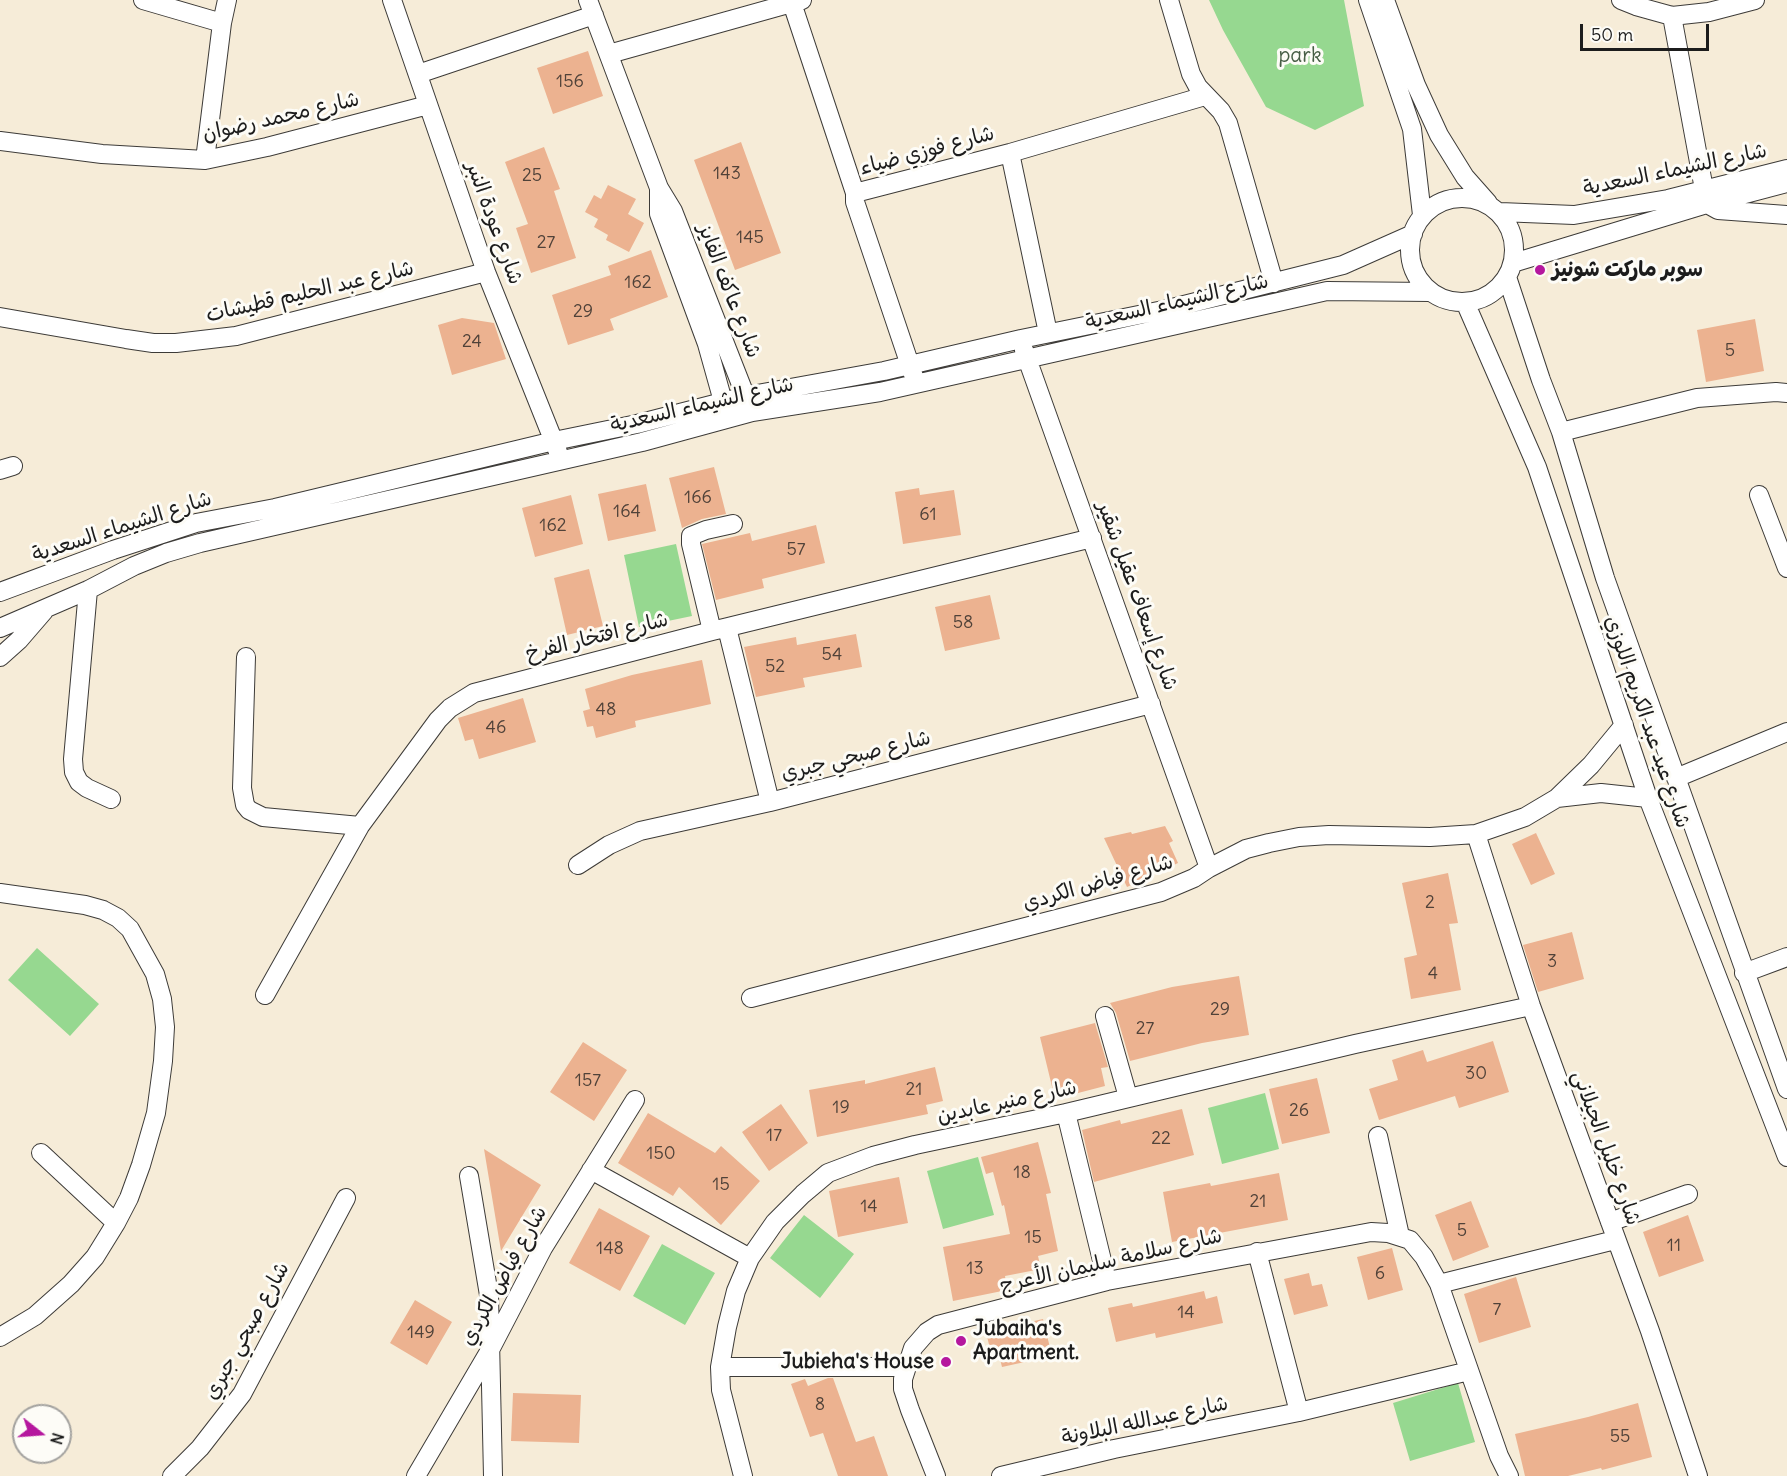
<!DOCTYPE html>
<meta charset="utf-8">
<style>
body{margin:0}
#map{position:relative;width:1787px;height:1476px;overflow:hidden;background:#f6ecd8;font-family:Delius,sans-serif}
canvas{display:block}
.north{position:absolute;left:12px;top:1404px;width:60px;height:60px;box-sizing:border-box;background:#fdfcf7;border:2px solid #a3a29f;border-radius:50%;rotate:107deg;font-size:16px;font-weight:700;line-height:24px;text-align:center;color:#1c1c1c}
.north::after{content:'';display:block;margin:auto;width:21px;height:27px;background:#b5179e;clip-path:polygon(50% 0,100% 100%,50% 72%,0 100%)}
.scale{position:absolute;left:1580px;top:24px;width:129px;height:27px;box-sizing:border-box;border:3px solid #1c1c1c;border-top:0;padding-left:8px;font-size:18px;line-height:21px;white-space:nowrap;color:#1c1c1c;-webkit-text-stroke:4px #fdfcf7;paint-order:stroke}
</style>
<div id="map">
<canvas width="1787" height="1476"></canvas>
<div class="north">N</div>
<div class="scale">50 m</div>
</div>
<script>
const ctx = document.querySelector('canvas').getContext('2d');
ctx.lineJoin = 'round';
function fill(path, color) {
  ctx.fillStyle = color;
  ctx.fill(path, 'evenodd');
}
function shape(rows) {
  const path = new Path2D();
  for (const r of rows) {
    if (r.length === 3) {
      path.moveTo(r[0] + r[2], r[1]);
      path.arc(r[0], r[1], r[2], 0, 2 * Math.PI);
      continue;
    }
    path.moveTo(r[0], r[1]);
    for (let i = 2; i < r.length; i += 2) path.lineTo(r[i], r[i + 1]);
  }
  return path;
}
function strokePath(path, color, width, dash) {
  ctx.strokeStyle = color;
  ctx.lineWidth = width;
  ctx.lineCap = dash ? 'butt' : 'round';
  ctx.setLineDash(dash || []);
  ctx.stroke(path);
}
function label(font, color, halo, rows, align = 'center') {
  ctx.font = font + ' Delius,"Playpen Sans Arabic",sans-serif';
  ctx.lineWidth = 6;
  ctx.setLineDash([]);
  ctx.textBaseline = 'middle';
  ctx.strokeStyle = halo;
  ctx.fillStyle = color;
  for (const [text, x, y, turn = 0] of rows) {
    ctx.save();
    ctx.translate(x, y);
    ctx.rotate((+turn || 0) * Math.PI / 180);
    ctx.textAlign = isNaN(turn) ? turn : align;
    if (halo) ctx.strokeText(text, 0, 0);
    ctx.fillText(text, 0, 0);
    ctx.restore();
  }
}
fill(shape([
 [1209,0,1344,0,1364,106,1315,130,1266,107,1223,30],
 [676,544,692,616,639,627,624,555],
 [37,948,99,1004,70,1036,8,980],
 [1265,1093,1279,1149,1222,1164,1208,1108],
 [978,1157,994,1215,943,1229,927,1171],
 [804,1215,854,1254,820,1298,770,1258],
 [662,1244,715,1273,685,1325,633,1296],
 [1458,1383,1475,1442,1410,1461,1393,1403]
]), '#96d890');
fill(shape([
 [588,51,603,96,553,114,537,68],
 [741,142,781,253,735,270,694,160],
 [544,147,560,189,554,191,576,258,531,273,516,228,528,224,505,162],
 [608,185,636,199,628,214,644,223,629,252,606,240,608,235,594,227,598,219,585,212,594,195,601,199],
 [651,250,668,297,610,319,614,330,568,345,552,295,611,275,608,266],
 [462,318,494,323,506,359,452,375,438,325],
 [1755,319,1764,371,1706,382,1697,330],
 [714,467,726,514,702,519,682,528,669,478],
 [646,484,656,531,608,541,598,494],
 [919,488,920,495,954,490,961,535,903,544,895,492],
 [571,495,583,544,535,557,522,508],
 [816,525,825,563,762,579,764,588,716,600,702,544,750,533,752,541],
 [589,569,603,626,567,635,554,578],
 [990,595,1000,639,945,651,935,607],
 [856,634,862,667,803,678,805,687,756,697,744,647,796,637,797,645],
 [702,660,711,704,635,721,636,727,596,738,593,726,587,727,583,711,590,709,585,689,632,675],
 [523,698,536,742,479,759,473,739,465,741,458,718],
 [1165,826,1173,841,1169,843,1178,863,1127,887,1104,838,1131,832,1132,834],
 [1536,833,1555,874,1531,885,1512,844],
 [1448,873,1458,923,1449,924,1461,990,1411,999,1404,958,1417,955,1402,883],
 [1572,932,1584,979,1538,992,1523,945],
 [1239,976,1249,1035,1202,1043,1130,1061,1116,1013,1110,1003,1172,987],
 [1095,1023,1108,1067,1101,1068,1105,1086,1055,1099,1040,1037],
 [1493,1041,1509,1092,1459,1108,1455,1096,1379,1120,1369,1089,1398,1080,1392,1060,1423,1050,1427,1062],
 [583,1042,627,1070,594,1121,550,1092],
 [935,1067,943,1101,926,1105,928,1114,817,1137,809,1090,865,1080,865,1084],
 [1317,1078,1330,1133,1282,1144,1269,1089],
 [781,1104,808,1143,769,1171,742,1132],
 [1182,1109,1194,1155,1094,1182,1082,1130,1120,1120,1121,1124],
 [648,1113,715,1153,721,1146,760,1181,721,1225,679,1187,673,1196,618,1163],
 [1038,1142,1051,1193,1046,1194,1058,1251,1038,1256,1041,1269,1005,1276,1007,1290,953,1301,943,1247,1010,1234,1004,1205,1002,1206,993,1172,986,1174,981,1157],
 [484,1149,541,1185,501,1251],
 [1279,1173,1288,1220,1172,1242,1163,1192,1210,1183,1211,1186],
 [899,1177,908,1223,838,1237,829,1191],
 [1471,1201,1489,1247,1453,1261,1435,1215],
 [599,1208,650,1236,620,1291,569,1263],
 [1688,1215,1704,1261,1659,1277,1643,1232],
 [1392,1248,1403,1290,1368,1300,1357,1257],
 [1309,1273,1312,1286,1322,1284,1328,1306,1294,1315,1284,1279],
 [1516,1277,1531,1327,1479,1343,1464,1294],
 [1204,1291,1206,1299,1217,1296,1223,1323,1156,1338,1155,1333,1116,1342,1108,1308,1132,1303,1133,1307],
 [415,1300,452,1322,427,1365,390,1343],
 [1043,1319,1052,1356,1002,1367,998,1351,991,1353,986,1332],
 [828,1378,833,1378,856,1442,874,1436,888,1476,838,1476,823,1433,810,1437,791,1384,805,1379,808,1386],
 [513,1393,581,1395,579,1443,511,1441],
 [1638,1403,1652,1457,1602,1470,1601,1468,1568,1476,1525,1476,1515,1434,1588,1417]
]), '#ecb290');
const minor = shape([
 [143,0,222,23],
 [392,0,486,272,558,452],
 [588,0,659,188,673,211,749,405],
 [791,0,855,193,1010,153,1205,96],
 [1169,0,1191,74,1198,87,1221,111,1228,123,1274,283],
 [1368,0,1412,129,1422,215],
 [1385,0,1416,85,1439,135,1465,177,1488,203],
 [1621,0,1636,6,1672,16,1709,12,1755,0],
 [1672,16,1706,200],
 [609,54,802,0],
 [418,74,594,15],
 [0,141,102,154,205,160,267,147,428,105],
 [1010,153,1048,333],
 [205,160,222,23,227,0],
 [659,188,659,214,707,344,726,412],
 [855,193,855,202,914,377],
 [1462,250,52],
 [1709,205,1718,210,1787,215],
 [1500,212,1574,215,1668,199,1787,169],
 [1513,263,1707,204,1787,183],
 [1507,277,1541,380,1561,432,1605,578,1787,1089],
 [1465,302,1537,467,1648,798,1787,1157],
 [0,317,126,339,153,343,176,343,236,336,486,272],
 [1024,350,1209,868],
 [1561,432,1697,398,1776,392,1787,393],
 [0,470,13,466],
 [1759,495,1787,568],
 [88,590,73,759,74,772,79,782,87,788,111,799],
 [0,592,113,550,196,523,275,508,554,441,637,424,746,396,884,371,1021,339,1168,309,1343,265,1413,234],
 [0,628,88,590,134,566,166,553,200,543,642,442,752,412,880,392,1327,291,1431,292],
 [727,628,770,802],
 [712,631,691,544,691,536,706,530,733,524],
 [0,657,19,640,44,611],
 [246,657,242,788,245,805,249,810,263,817,360,826],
 [1676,778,1787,732],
 [1557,798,1601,793,1648,798],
 [1476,834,1531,1006,1650,1331,1698,1476],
 [578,865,609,845,640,831,770,802,1151,704],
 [0,893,85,905,103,910,118,918,130,929,155,974,162,999,165,1027,163,1061,156,1113,141,1165,129,1198,116,1223,95,1257,71,1284,35,1316,0,1337],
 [1744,973,1787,957],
 [265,995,360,826,438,720,450,708,474,693,712,631,1092,538],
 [751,998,1161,892,1194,878,1209,868,1246,849,1269,843,1299,837,1329,835,1430,837,1476,834,1525,817,1557,798,1591,765,1624,725],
 [1105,1016,1128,1097],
 [1066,1113,1107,1281],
 [1378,1136,1400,1236],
 [41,1153,116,1223],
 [591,1170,750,1258],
 [469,1176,489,1295,493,1476],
 [1610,1222,1688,1194],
 [1257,1252,1299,1412],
 [1439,1284,1615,1240],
 [720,1367,905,1367],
 [172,1476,200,1448,242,1394,346,1198],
 [416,1476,490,1350,543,1248,635,1100],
 [743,1476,721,1390,720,1367,727,1327,736,1291,750,1258,775,1222,803,1194,828,1173,873,1156,915,1145,1066,1113,1355,1044,1531,1006],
 [936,1476,910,1410,903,1389,903,1379,913,1348,927,1332,938,1325,1107,1281,1371,1232,1388,1233,1410,1240,1424,1257,1439,1284,1499,1456,1509,1476],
 [1001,1476,1114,1449,1299,1412,1469,1371]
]);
strokePath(minor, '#3d3b38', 20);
strokePath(minor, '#fff', 18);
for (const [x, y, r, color] of [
 [1540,270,6,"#b5179e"],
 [961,1341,6,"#b5179e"],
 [946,1362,6,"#b5179e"]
]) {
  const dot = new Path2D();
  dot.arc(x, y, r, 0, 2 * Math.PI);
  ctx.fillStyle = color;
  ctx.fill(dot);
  strokePath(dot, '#fdfcf7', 2);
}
label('18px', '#504239', null, [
 ["156",570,82],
 ["143",727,174],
 ["25",532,176],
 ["145",750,238],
 ["27",546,243],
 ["162",638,283],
 ["29",583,312],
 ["24",472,342],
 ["5",1730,351],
 ["166",698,498],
 ["164",627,512],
 ["61",928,515],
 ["162",553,526],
 ["57",796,550],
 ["58",963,623],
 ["54",832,655],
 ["52",775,667],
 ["48",606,710],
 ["46",496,728],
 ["2",1430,903],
 ["3",1552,962],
 ["4",1433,974],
 ["29",1220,1010],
 ["27",1145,1029],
 ["30",1476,1074],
 ["157",588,1081],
 ["21",914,1090],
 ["19",841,1108],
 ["26",1299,1111],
 ["17",774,1136],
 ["22",1161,1139],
 ["150",661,1154],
 ["18",1022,1173],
 ["15",721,1185],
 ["21",1258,1202],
 ["14",869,1207],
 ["5",1462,1231],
 ["15",1033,1238],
 ["11",1674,1246],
 ["148",610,1249],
 ["13",975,1269],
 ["6",1380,1274],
 ["7",1497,1310],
 ["14",1186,1313],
 ["149",421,1333],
 ["8",820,1405],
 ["55",1620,1437]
]);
label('21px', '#475e45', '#fdfcf7', [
 ["park",1300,56]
]);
label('21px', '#1c1c1c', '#fdfcf7', [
 ["شارع محمد رضوان",281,117,-13],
 ["شارع فوزي ضياء",927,151,-15],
 ["شارع الشيماء السعدية",1675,170,-12],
 ["شارع عودة النبر",494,223,70],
 ["شارع عاكف الفايز",729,291,69],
 ["شارع عبد الحليم قطيشات",310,292,-13],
 ["شارع الشيماء السعدية",1177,302,-13],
 ["شارع الشيماء السعدية",702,405,-13],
 ["شارع الشيماء السعدية",122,527,-18],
 ["شارع إسعاف عقيل شقير",1137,596,70],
 ["شارع افتخار الفرخ",597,637,-14],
 ["شارع عيد عبد الكريم اللوزي",1647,722,71],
 ["شارع صبحي جبري",856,756,-14],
 ["شارع فياض الكردي",1098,883,-16],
 ["شارع منير عابدين",1007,1102,-12],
 ["شارع خليل الجيلاني",1606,1148,70],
 ["شارع سلامة سليمان الأعرج",1111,1261,-13],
 ["شارع فياض الكردي",504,1276,-61],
 ["شارع صبحي جبري",247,1331,-61],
 ["شارع عبدالله البلاونة",1145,1421,-12]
]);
label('bold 21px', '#1c1c1c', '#fdfcf7', [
 ["سوبر ماركت شونيز",1552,270],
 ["Jubaiha's",973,1329],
 ["Apartment.",973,1353],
 ["Jubieha's House",934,1362,"right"]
], 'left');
</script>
